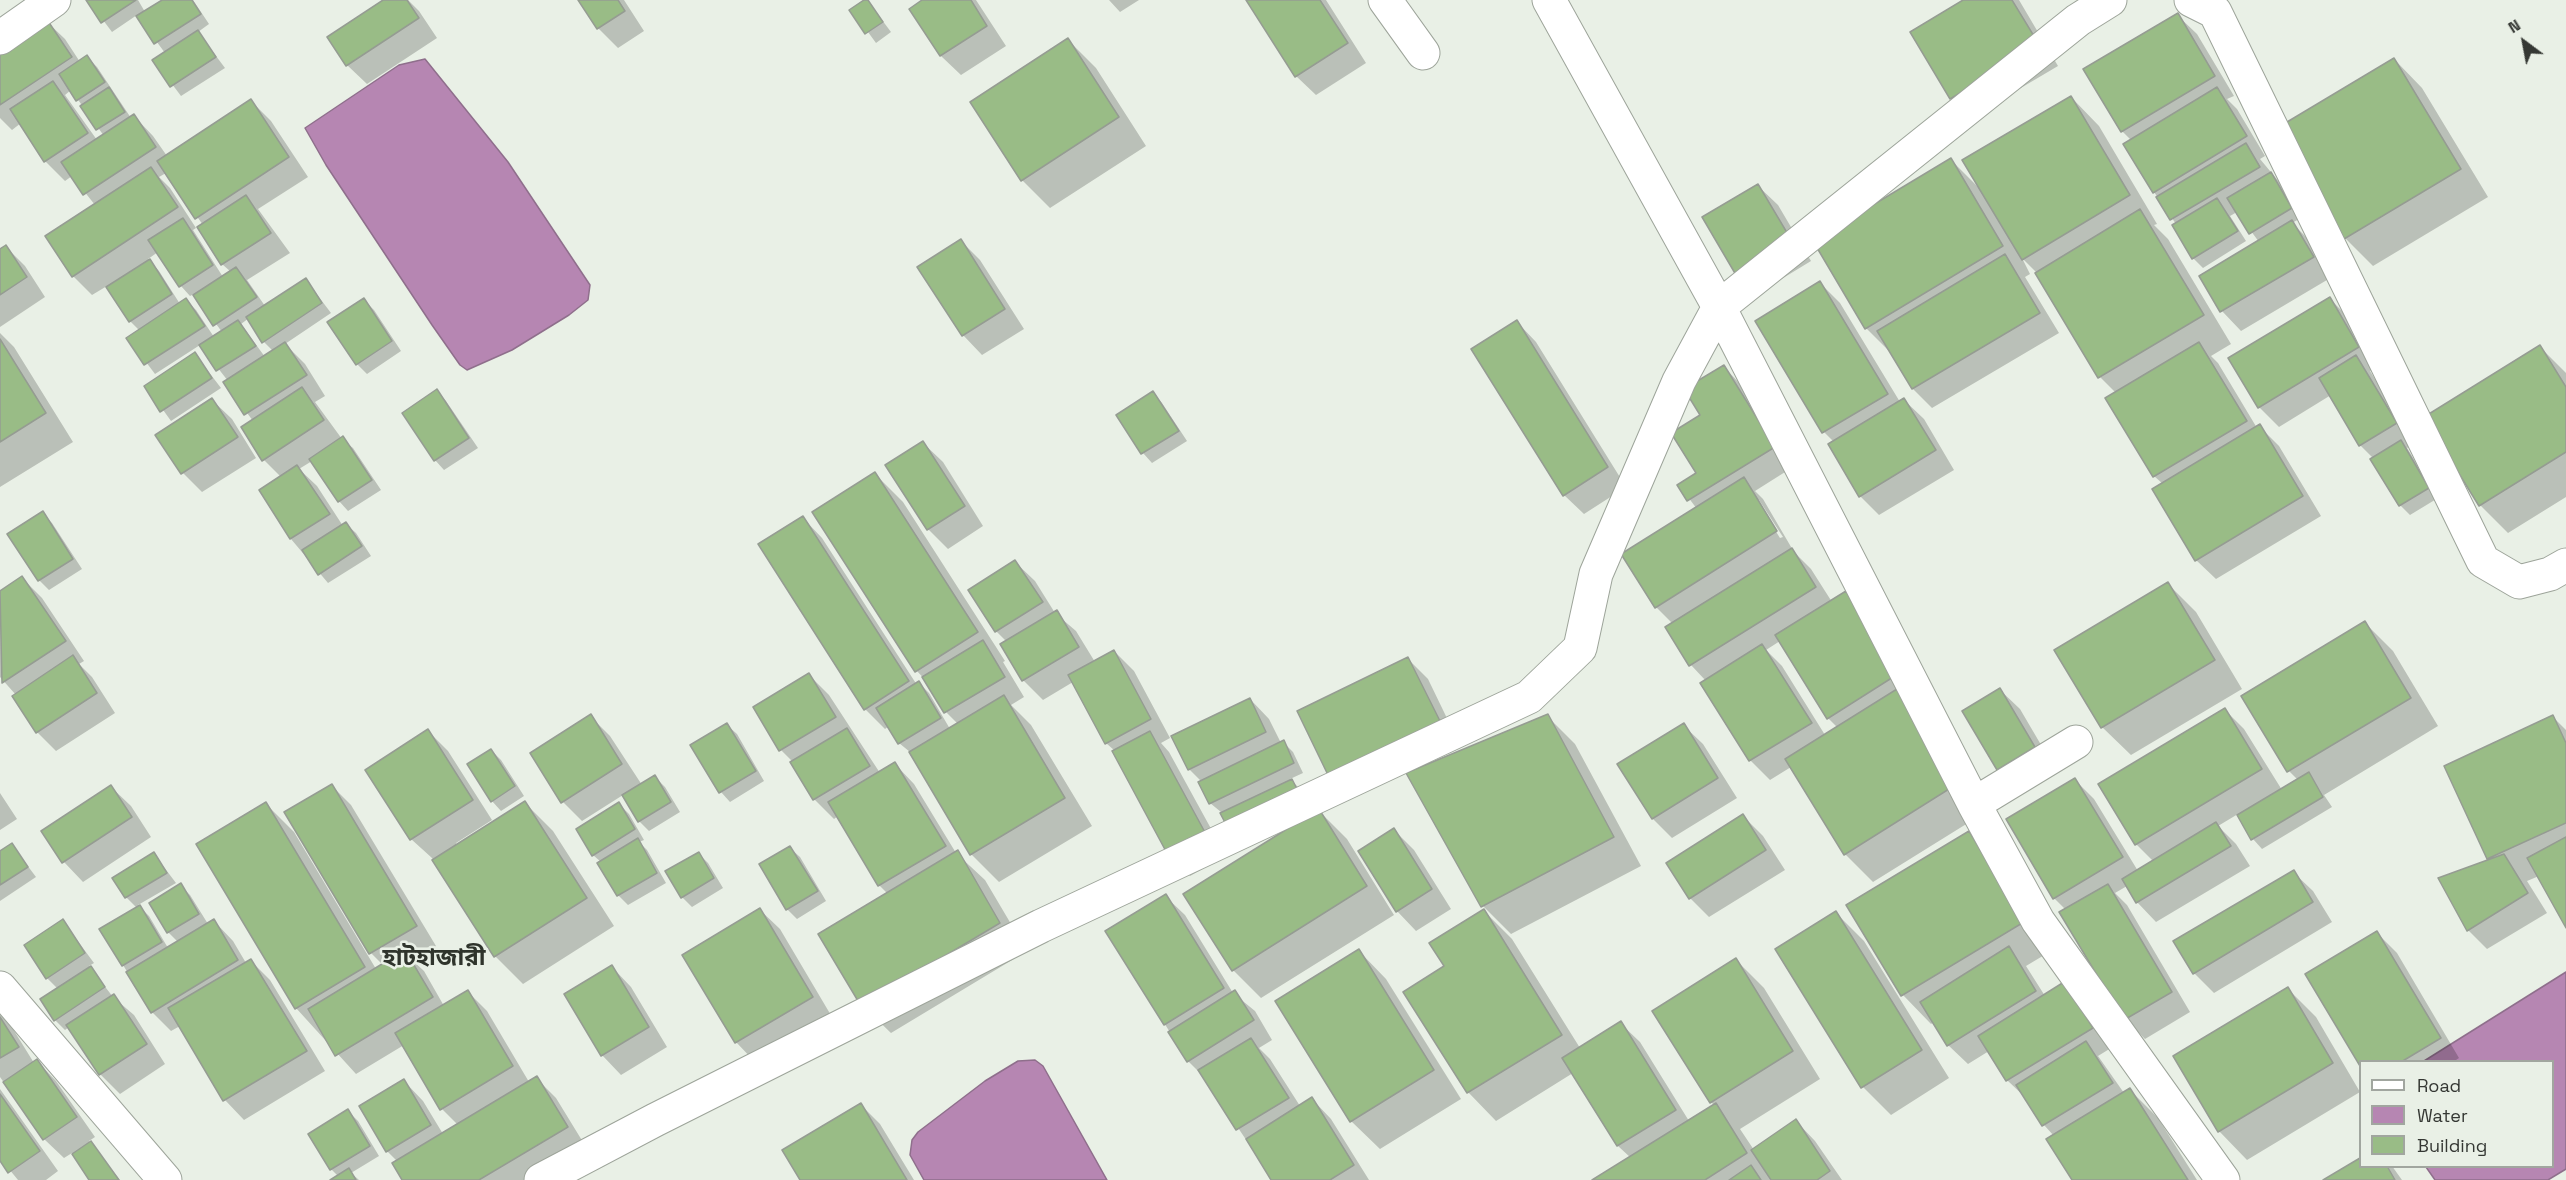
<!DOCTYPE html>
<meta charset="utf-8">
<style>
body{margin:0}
#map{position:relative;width:2566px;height:1180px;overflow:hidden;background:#e9f0e6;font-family:"Space Grotesk",sans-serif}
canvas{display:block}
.legend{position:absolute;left:2359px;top:1060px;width:195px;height:108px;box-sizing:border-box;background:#e9f0e6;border:2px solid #a1a69f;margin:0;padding:8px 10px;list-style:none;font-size:18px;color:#353834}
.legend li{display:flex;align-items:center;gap:12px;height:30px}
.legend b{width:30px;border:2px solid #a1a69f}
.north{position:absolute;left:2494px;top:12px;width:60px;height:60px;-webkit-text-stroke:4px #e9f0e6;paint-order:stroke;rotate:328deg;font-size:16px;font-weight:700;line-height:24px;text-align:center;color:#353834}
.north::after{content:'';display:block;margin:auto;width:21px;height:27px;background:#353834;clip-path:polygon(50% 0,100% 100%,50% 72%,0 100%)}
</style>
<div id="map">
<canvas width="2566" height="1180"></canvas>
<ul class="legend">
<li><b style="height:8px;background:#fff"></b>Road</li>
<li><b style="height:16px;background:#b686b2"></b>Water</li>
<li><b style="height:16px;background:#99bc86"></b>Building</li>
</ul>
<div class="north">N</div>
</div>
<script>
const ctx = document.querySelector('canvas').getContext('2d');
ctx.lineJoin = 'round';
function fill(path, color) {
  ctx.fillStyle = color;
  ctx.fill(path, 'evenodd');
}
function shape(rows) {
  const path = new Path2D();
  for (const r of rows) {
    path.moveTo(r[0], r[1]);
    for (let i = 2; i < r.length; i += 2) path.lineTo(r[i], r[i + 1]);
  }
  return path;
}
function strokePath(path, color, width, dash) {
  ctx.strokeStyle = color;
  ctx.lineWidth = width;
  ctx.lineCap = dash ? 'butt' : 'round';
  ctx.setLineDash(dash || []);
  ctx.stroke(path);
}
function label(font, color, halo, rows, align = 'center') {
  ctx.font = font + ' "Space Grotesk","Noto Sans Bengali",sans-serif';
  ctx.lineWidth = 5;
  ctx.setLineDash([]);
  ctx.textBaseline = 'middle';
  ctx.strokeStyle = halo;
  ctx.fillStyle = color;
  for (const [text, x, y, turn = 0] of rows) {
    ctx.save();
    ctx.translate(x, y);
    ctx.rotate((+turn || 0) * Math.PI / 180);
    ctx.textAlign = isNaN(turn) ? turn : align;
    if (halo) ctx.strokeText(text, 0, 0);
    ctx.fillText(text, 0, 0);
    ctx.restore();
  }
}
const water = shape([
 [425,59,508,162,590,285,588,300,569,315,512,350,467,370,460,365,432,325,326,165,305,128,399,65,425,59],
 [2566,972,2566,1169,2548,1180,2435,1180,2426,1167,2552,1166,2552,1062,2424,1061,2566,972],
 [1035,1060,1043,1066,1107,1180,924,1180,910,1155,912,1140,918,1132,985,1081,1018,1061,1035,1060]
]);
fill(water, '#b686b2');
strokePath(water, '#8f6f8c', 1.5);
fill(shape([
 [88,0,138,0,145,12,164,0,193,0,209,24,198,32,225,68,181,96,154,60,165,53,137,15,112,32],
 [386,0,408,0,419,11,437,38,367,84,347,65],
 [580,0,624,0,644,31,618,48,598,28],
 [867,0,891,32,876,43,852,10],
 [925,0,976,0,1006,46,961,75,941,56,911,9],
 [1109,0,1139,0,1120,12],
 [1248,0,1326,0,1366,63,1316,95,1296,76],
 [1966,0,2019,0,2058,66,1970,118,1951,98],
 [2177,15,2197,34,2234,96,2227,99,2237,109,2265,156,2260,159,2280,183,2301,218,2292,223,2311,242,2332,277,2241,331,2222,311,2201,277,2259,242,2237,212,2230,216,2246,241,2203,268,2193,258,2176,224,2154,192,2131,140,2122,131,2085,69],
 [45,20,65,39,80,62,87,57,97,67,131,118,134,116,153,136,167,156,251,101,271,121,308,177,258,209,290,253,247,280,265,306,306,280,331,313,285,344,305,364,325,396,315,402,342,439,353,448,381,490,348,511,339,501,312,461,299,469,317,486,343,526,346,524,356,533,371,556,328,583,291,539,261,491,281,477,264,460,243,428,253,421,225,383,228,381,200,345,155,374,128,338,140,331,130,321,107,286,92,295,73,276,95,205,72,176,65,181,45,161,21,123,12,130,0,118,0,50],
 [71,90,104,136,97,140,65,95],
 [166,173,203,225,222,264,231,272,223,277,193,230,196,228,170,188,159,177],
 [158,252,181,286,190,296,194,294,222,332,214,337,196,310,186,300,180,304,159,271,148,259],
 [249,318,264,342,274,352,265,357,241,324],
 [1068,40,1096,68,1146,146,1050,208,1022,180],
 [2394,59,2422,88,2488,197,2373,266,2345,238],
 [2071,97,2099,126,2157,224,2154,225,2168,239,2231,344,2211,356,2218,363,2257,428,2259,426,2279,446,2321,516,2216,579,2196,560,2163,484,2154,476,2116,393,2100,377,2037,273,2022,258,2030,274,2025,277,2059,333,1932,408,1913,389,1892,354,1866,328,1951,160,1980,189],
 [1758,186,1778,205,1811,261,1757,294],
 [961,241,980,260,1024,329,982,355,963,335],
 [6,247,25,266,45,297,0,327,0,250],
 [1820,283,1840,303,1900,402,1904,400,1924,419,1954,470,1879,515,1860,496,1834,442,1824,432],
 [2330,299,2349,318,2378,367,2370,371,2415,443,2407,448,2438,498,2410,515,2400,505,2374,459,2360,445,2331,395,2279,427,2259,407,2230,358],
 [364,300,374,310,401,351,367,374,357,364],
 [1517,322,1536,342,1626,487,1584,514,1564,495],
 [0,333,14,347,73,442,0,487],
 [2540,347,2566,373,2566,497,2508,533,2480,505],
 [195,354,221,388,171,421,146,386],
 [1724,367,1743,387,1793,467,1755,491,1763,499,1794,552,1811,569,1832,602,1845,593,1984,813,1873,882,1845,854,1791,767,1770,780,1750,760,1702,683,1706,681,1691,665,1673,624,1656,607,1697,509,1679,485,1698,474,1702,416],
 [1756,500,1759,500,1783,537,1780,538],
 [1780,641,1828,718,1838,728,1825,735,1782,666,1766,650],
 [437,391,446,401,478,448,444,470,435,460],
 [1153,393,1162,403,1187,441,1152,463,1143,453,1118,416],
 [212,400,232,419,256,458,202,492,183,473],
 [923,443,943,462,983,526,948,549,928,529,887,465],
 [875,474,903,502,1005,661,1003,662,1024,697,1011,705,1031,725,1092,826,999,882,971,854,910,752,899,743,889,726,885,729,865,709,760,545,803,518,822,538,917,685,919,683,929,693,950,729,958,724,946,712,928,683,917,671,815,512],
 [42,513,52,523,82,569,49,590,39,580,9,535],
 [1015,562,1035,581,1055,613,1076,631,1095,662,1114,651,1134,671,1170,738,1161,743,1169,752,1226,856,1190,876,1170,856,1115,751,1106,743,1073,682,1043,700,1024,681,1002,644,1006,641,996,631],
 [22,578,42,598,84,661,79,664,92,677,115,713,56,751,37,732,16,695,0,677,0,592],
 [2168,584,2196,612,2242,689,2131,755,2102,727,2056,651],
 [2365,623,2393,651,2438,726,2324,795,2332,807,2262,849,2253,839,2238,814,2218,826,2236,844,2250,866,2156,922,2137,902,2127,886,2115,893,2127,905,2190,1012,2145,1039,2125,1019,2066,910,2054,898,2075,780,2094,799,2138,871,2154,862,2136,844,2225,710,2244,729,2282,790,2298,780,2289,771,2243,696],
 [1408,659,1428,679,1458,741,1349,794],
 [809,675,829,695,880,773,895,764,914,784,956,853,985,880,1027,951,891,1033,862,1005,888,894,879,885,838,816,834,819,814,799,793,762,781,750],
 [2000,690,2020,709,2054,767,2018,788,1998,769],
 [1250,699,1269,719,1281,743,1283,742,1293,752,1303,773,1290,779,1301,790,1232,833,1221,812,1210,803,1202,782,1189,769],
 [590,716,610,736,642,785,655,777,665,787,680,812,649,831,639,821,623,795,582,821,563,802],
 [1547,716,1575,744,1641,866,1511,934,1483,906],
 [2553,717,2566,730,2566,925,2539,876,2527,881,2547,913,2487,949,2468,930,2491,861,2488,858],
 [727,725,737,734,764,781,730,802,721,792,692,745],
 [1683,725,1703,744,1737,798,1672,838,1653,819,1619,765],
 [428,731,448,751,492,820,456,843,457,845,525,803,553,831,614,926,523,984,495,956,432,858,411,839,367,770],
 [491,750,501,760,524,796,501,811,492,801],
 [332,786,351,805,436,946,412,960,424,971,444,1006,468,992,487,1011,529,1082,536,1078,556,1098,586,1147,531,1180,404,1180,397,1161,387,1151,404,1081,423,1101,443,1134,458,1125,442,1109,404,1045,356,1074,296,1008,266,804,294,832,376,969,383,965,371,953],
 [111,787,131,806,151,837,83,882,64,862,43,831],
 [0,793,17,819,0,830],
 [619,804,629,814,644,840,639,842,647,850,666,883,628,905,618,895,601,862,593,855],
 [1319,811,1347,839,1394,915,1261,998,1233,970],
 [1743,816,1763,836,1785,870,1709,917,1690,898],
 [1394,830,1414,850,1451,909,1416,931,1397,911],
 [1969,833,1997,861,2051,951,2026,966,2045,996,2064,984,2111,1048,2098,1056,2124,1093,2130,1090,2158,1118,2197,1180,2073,1180,2054,1136,2044,1125,2028,1100,2008,1081,1989,1051,1968,1064,1948,1045,1934,1022,1931,1024,1903,995,1848,905],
 [12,845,36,877,0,901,0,853],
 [790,848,800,857,826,901,797,919,787,909],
 [698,853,708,863,723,888,692,907,682,897],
 [154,854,176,883,138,905,149,916,168,948,178,942,168,932,151,903,180,885,190,895,208,924,214,921,233,941,246,963,251,961,270,980,325,1071,244,1120,225,1100,180,1026,171,1031,152,1012,123,965,137,908,126,897],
 [2293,872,2313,891,2332,922,2214,993,2194,973,2176,942],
 [1165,896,1185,915,1233,993,1255,1011,1272,1040,1259,1048,1270,1059,1300,1106,1312,1099,1331,1119,1369,1180,1273,1180,1204,1077,1188,1061,1107,932],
 [760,910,780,929,832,1017,755,1062,736,1042],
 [1484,911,1512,939,1580,1048,1620,1023,1640,1042,1689,1121,1714,1105,1711,1102,1736,960,1764,988,1820,1079,1740,1129,1754,1150,1796,1121,1815,1141,1842,1180,1595,1180,1631,1158,1618,1146,1573,1073,1496,1121,1468,1092,1405,992,1446,967],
 [1836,913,1864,941,1949,1078,1891,1115,1863,1087],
 [63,921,94,963,89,966,113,997,134,1015,165,1064,120,1094,100,1074,69,1027,65,1030,55,1020,58,989,47,978],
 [2377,933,2397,953,2459,1058,2453,1062,2360,1063,2307,975],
 [1358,950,1386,979,1461,1099,1380,1149,1351,1121],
 [612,967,631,987,667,1047,621,1075,602,1055],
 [2288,989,2316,1017,2360,1092,2247,1160,2219,1131,2175,1057],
 [0,1008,34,1063,37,1061,56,1081,95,1137,89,1141,120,1180,91,1180,72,1153,64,1158,44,1139,0,1077],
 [0,1089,58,1171,46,1180,18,1180,0,1158],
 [861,1105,880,1124,914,1180,802,1180],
 [348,1111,358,1121,379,1156,351,1173,359,1180,333,1180,339,1177,331,1169],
 [2360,1159,2360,1166,2392,1166,2402,1180,2325,1180]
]), '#0003');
const building = shape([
 [86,0,136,0,101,23,86,0],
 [162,0,192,0,201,14,154,44,136,16,162,0],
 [383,0,407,0,419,18,346,66,327,37,383,0],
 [578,0,618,0,625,11,597,29,578,0],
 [864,0,868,0,883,22,865,34,849,10,864,0],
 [922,0,971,0,987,26,940,56,909,9,922,0],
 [1246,0,1320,0,1348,43,1295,77,1246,0],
 [1963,0,2012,0,2040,46,1950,99,1910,32,1963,0],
 [2178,13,2215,76,2121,132,2083,69,2178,13],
 [46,18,72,57,0,105,0,48,46,18],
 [198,30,216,57,170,87,152,60,198,30],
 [1068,38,1119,117,1021,181,970,102,1068,38],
 [87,55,105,82,76,101,59,74,87,55],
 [2394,58,2461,169,2344,239,2277,128,2394,58],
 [53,81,88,133,44,162,10,109,53,81],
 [109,87,125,112,96,130,80,106,109,87],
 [2217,87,2247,136,2153,193,2123,144,2217,87],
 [2071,96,2130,195,2022,260,1962,160,2071,96],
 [251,99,289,157,195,219,157,161,251,99],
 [134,114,156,147,83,195,61,162,134,114],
 [2246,143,2260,167,2170,220,2156,197,2246,143],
 [1951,158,2003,246,1865,329,1813,241,1951,158],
 [151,167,178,207,72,277,45,236,151,167],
 [2271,172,2292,208,2249,234,2227,198,2271,172],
 [1758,184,1792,241,1736,275,1702,217,1758,184],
 [246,195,271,233,221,265,197,227,246,195],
 [2217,198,2238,231,2192,259,2172,225,2217,198],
 [2140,209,2204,315,2098,378,2035,273,2140,209],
 [183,218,213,265,179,287,148,240,183,218],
 [2292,220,2314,257,2220,312,2199,276,2292,220],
 [961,239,1005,309,962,336,917,267,961,239],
 [6,245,27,277,0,295,0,249,6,245],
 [2005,254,2040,313,1912,389,1877,331,2005,254],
 [150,259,172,294,129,322,106,287,150,259],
 [236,267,257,297,213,326,193,295,236,267],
 [306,278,322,303,262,343,246,317,306,278],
 [1820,281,1888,394,1822,433,1755,321,1820,281],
 [2330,297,2359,347,2258,408,2228,358,2330,297],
 [186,298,205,326,144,365,126,338,186,298],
 [364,298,392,341,356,365,327,322,364,298],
 [238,320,256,346,216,371,199,345,238,320],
 [1517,320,1608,467,1563,496,1471,349,1517,320],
 [0,339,46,413,0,442,0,339],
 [285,342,307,375,244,415,223,382,285,342],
 [2199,342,2247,421,2153,477,2105,398,2199,342],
 [2540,345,2566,387,2566,452,2479,506,2424,417,2540,345],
 [195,352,212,378,160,412,144,386,195,352],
 [2356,355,2397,423,2359,446,2319,378,2356,355],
 [1724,365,1775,447,1687,501,1677,485,1696,473,1671,433,1700,415,1684,389,1724,365],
 [302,387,324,420,262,461,241,427,302,387],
 [437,389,469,438,434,461,402,413,437,389],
 [1153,391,1179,431,1141,454,1116,415,1153,391],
 [212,398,238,437,181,474,155,435,212,398],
 [1904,398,1936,450,1859,497,1828,444,1904,398],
 [2260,424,2303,496,2195,561,2152,489,2260,424],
 [343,436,372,480,338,502,309,459,343,436],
 [2401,440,2429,488,2399,506,2370,459,2401,440],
 [923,441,965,506,927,530,885,465,923,441],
 [297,465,330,514,290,539,259,490,297,465],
 [875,472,978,632,915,672,812,512,875,472],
 [1744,477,1777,531,1655,608,1621,554,1744,477],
 [43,511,73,559,38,581,7,534,43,511],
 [803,516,909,681,864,710,758,544,803,516],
 [346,522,362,546,318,575,302,550,346,522],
 [1792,548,1816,587,1689,666,1665,627,1792,548],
 [1015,560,1043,602,995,632,968,590,1015,560],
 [22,576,66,641,2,683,0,591,22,576],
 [2168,582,2215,660,2101,728,2054,650,2168,582],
 [1846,591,1898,674,1827,719,1775,635,1846,591],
 [1057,610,1079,647,1022,681,1000,644,1057,610],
 [2365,621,2411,698,2287,772,2241,696,2365,621],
 [983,640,1005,677,944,713,922,677,983,640],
 [1762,644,1812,723,1749,761,1700,683,1762,644],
 [1114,650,1151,719,1105,744,1068,675,1114,650],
 [73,655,97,693,36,733,12,696,73,655],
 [1408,657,1440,721,1328,775,1297,711,1408,657],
 [809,673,836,717,779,751,753,707,809,673],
 [919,681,941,718,898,744,876,708,919,681],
 [2000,688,2035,747,1997,770,1962,711,2000,688],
 [1897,689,1957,784,1844,855,1785,759,1897,689],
 [1004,695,1065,798,970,855,909,752,1004,695],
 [1250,698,1266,732,1188,770,1171,736,1250,698],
 [2225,708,2262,769,2135,845,2098,784,2225,708],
 [591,714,622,764,561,803,530,753,591,714],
 [1548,714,1614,837,1481,907,1406,773,1548,714],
 [2553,715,2566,743,2566,823,2487,859,2444,766,2553,715],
 [727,723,756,771,719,793,690,745,727,723],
 [1684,723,1718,778,1652,819,1617,764,1684,723],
 [847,728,870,766,813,800,790,762,847,728],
 [428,729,473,800,410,840,365,770,428,729],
 [1150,731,1207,836,1169,857,1112,751,1150,731],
 [1284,740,1294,763,1209,804,1198,782,1284,740],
 [491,749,515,786,491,802,467,764,491,749],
 [895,762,946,846,878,886,828,802,895,762],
 [2309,772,2323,797,2251,840,2237,815,2309,772],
 [655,775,671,802,638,822,622,795,655,775],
 [2075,778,2123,857,2053,899,2006,819,2075,778],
 [1292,779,1302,799,1231,834,1220,813,1292,779],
 [332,784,417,926,369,954,284,812,332,784],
 [111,785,132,817,62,863,41,831,111,785],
 [525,801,587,898,494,957,432,860,525,801],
 [266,802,365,967,295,1009,196,844,266,802],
 [619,802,635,829,592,856,576,829,619,802],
 [1319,809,1367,886,1232,971,1183,894,1319,809],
 [1743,814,1766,850,1689,899,1666,863,1743,814],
 [2216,822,2231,846,2136,903,2122,879,2216,822],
 [1394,828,1432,889,1396,912,1358,851,1394,828],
 [1969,831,2024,922,1901,996,1846,905,1969,831],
 [2566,837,2566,928,2527,858,2566,837],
 [638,838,657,873,617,896,597,863,638,838],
 [12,843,28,867,0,885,0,851,12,843],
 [790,846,818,891,786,910,759,864,790,846],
 [958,850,1000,923,861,1006,818,934,958,850],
 [154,852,167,873,125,898,112,878,154,852],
 [699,852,714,878,681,898,665,871,699,852],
 [2504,854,2528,893,2467,931,2438,878,2504,854],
 [2294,870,2313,902,2193,974,2173,941,2294,870],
 [181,883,199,914,167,933,149,903,181,883],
 [2108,884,2172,992,2124,1020,2059,912,2108,884],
 [1166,894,1224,988,1164,1025,1105,931,1166,894],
 [140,905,162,942,122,966,99,929,140,905],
 [760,908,813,997,735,1043,682,955,760,908],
 [1484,909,1562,1035,1467,1093,1403,992,1444,966,1429,943,1484,909],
 [1836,911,1922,1050,1861,1088,1775,949,1836,911],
 [63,919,85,953,46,979,24,945,63,919],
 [214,919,238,960,151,1013,126,972,214,919],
 [2377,931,2441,1038,2401,1062,2360,1062,2360,1066,2305,974,2377,931],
 [2009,946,2036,991,1947,1046,1920,1002,2009,946],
 [1359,949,1434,1070,1350,1122,1275,1001,1359,949],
 [405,950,433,997,335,1056,308,1009,405,950],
 [1736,958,1793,1051,1710,1103,1652,1011,1736,958],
 [251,959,307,1051,223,1101,168,1008,251,959],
 [612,965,649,1027,601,1056,564,994,612,965],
 [91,966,105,987,54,1021,40,999,91,966],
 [2064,982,2093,1028,2006,1081,1978,1036,2064,982],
 [2288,987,2333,1063,2218,1132,2173,1056,2288,987],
 [468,990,513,1066,440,1110,395,1033,468,990],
 [1235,990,1254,1020,1187,1062,1168,1032,1235,990],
 [114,994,147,1044,99,1075,66,1025,114,994],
 [0,1017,19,1047,0,1058,0,1017],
 [1621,1021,1676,1110,1617,1146,1562,1058,1621,1021],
 [1251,1038,1289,1098,1236,1130,1198,1070,1251,1038],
 [2086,1041,2113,1083,2042,1126,2016,1085,2086,1041],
 [37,1059,77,1117,43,1140,3,1082,37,1059],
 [537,1076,568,1127,479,1180,402,1180,392,1163,537,1076],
 [404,1079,431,1125,386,1152,359,1106,404,1079],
 [2130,1088,2188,1180,2072,1180,2046,1139,2130,1088],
 [0,1094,40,1151,8,1173,0,1161,0,1094],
 [1312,1097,1354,1165,1330,1180,1271,1180,1246,1139,1312,1097],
 [861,1103,907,1180,800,1180,782,1150,861,1103],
 [1716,1103,1747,1153,1705,1180,1592,1180,1716,1103],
 [348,1109,370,1146,330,1170,308,1134,348,1109],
 [1796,1119,1830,1171,1817,1180,1771,1180,1751,1150,1796,1119],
 [91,1141,119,1180,89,1180,72,1154,91,1141],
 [2360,1158,2360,1166,2387,1166,2395,1180,2323,1180,2360,1158],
 [1751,1165,1761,1180,1729,1180,1751,1165],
 [349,1168,356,1180,330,1180,349,1168]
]);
fill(building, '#99bc86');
strokePath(building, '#959c92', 1.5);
const minor = shape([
 [1385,0,1423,53],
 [1549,0,1719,307,1974,804,2038,921,2223,1180],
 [2191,0,2215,12,2483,561,2519,582,2550,574,2566,565],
 [0,38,54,0],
 [1974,804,2076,742],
 [0,988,165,1180],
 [541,1180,655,1120,1041,926,1529,697,1580,648,1596,574,1679,381,1719,307,2078,20,2110,0]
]);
strokePath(minor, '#9da49a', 35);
strokePath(minor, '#fff', 33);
label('bold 24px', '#2f342c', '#e9f0e6', [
 ["হাটহাজারী",434,958]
]);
</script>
